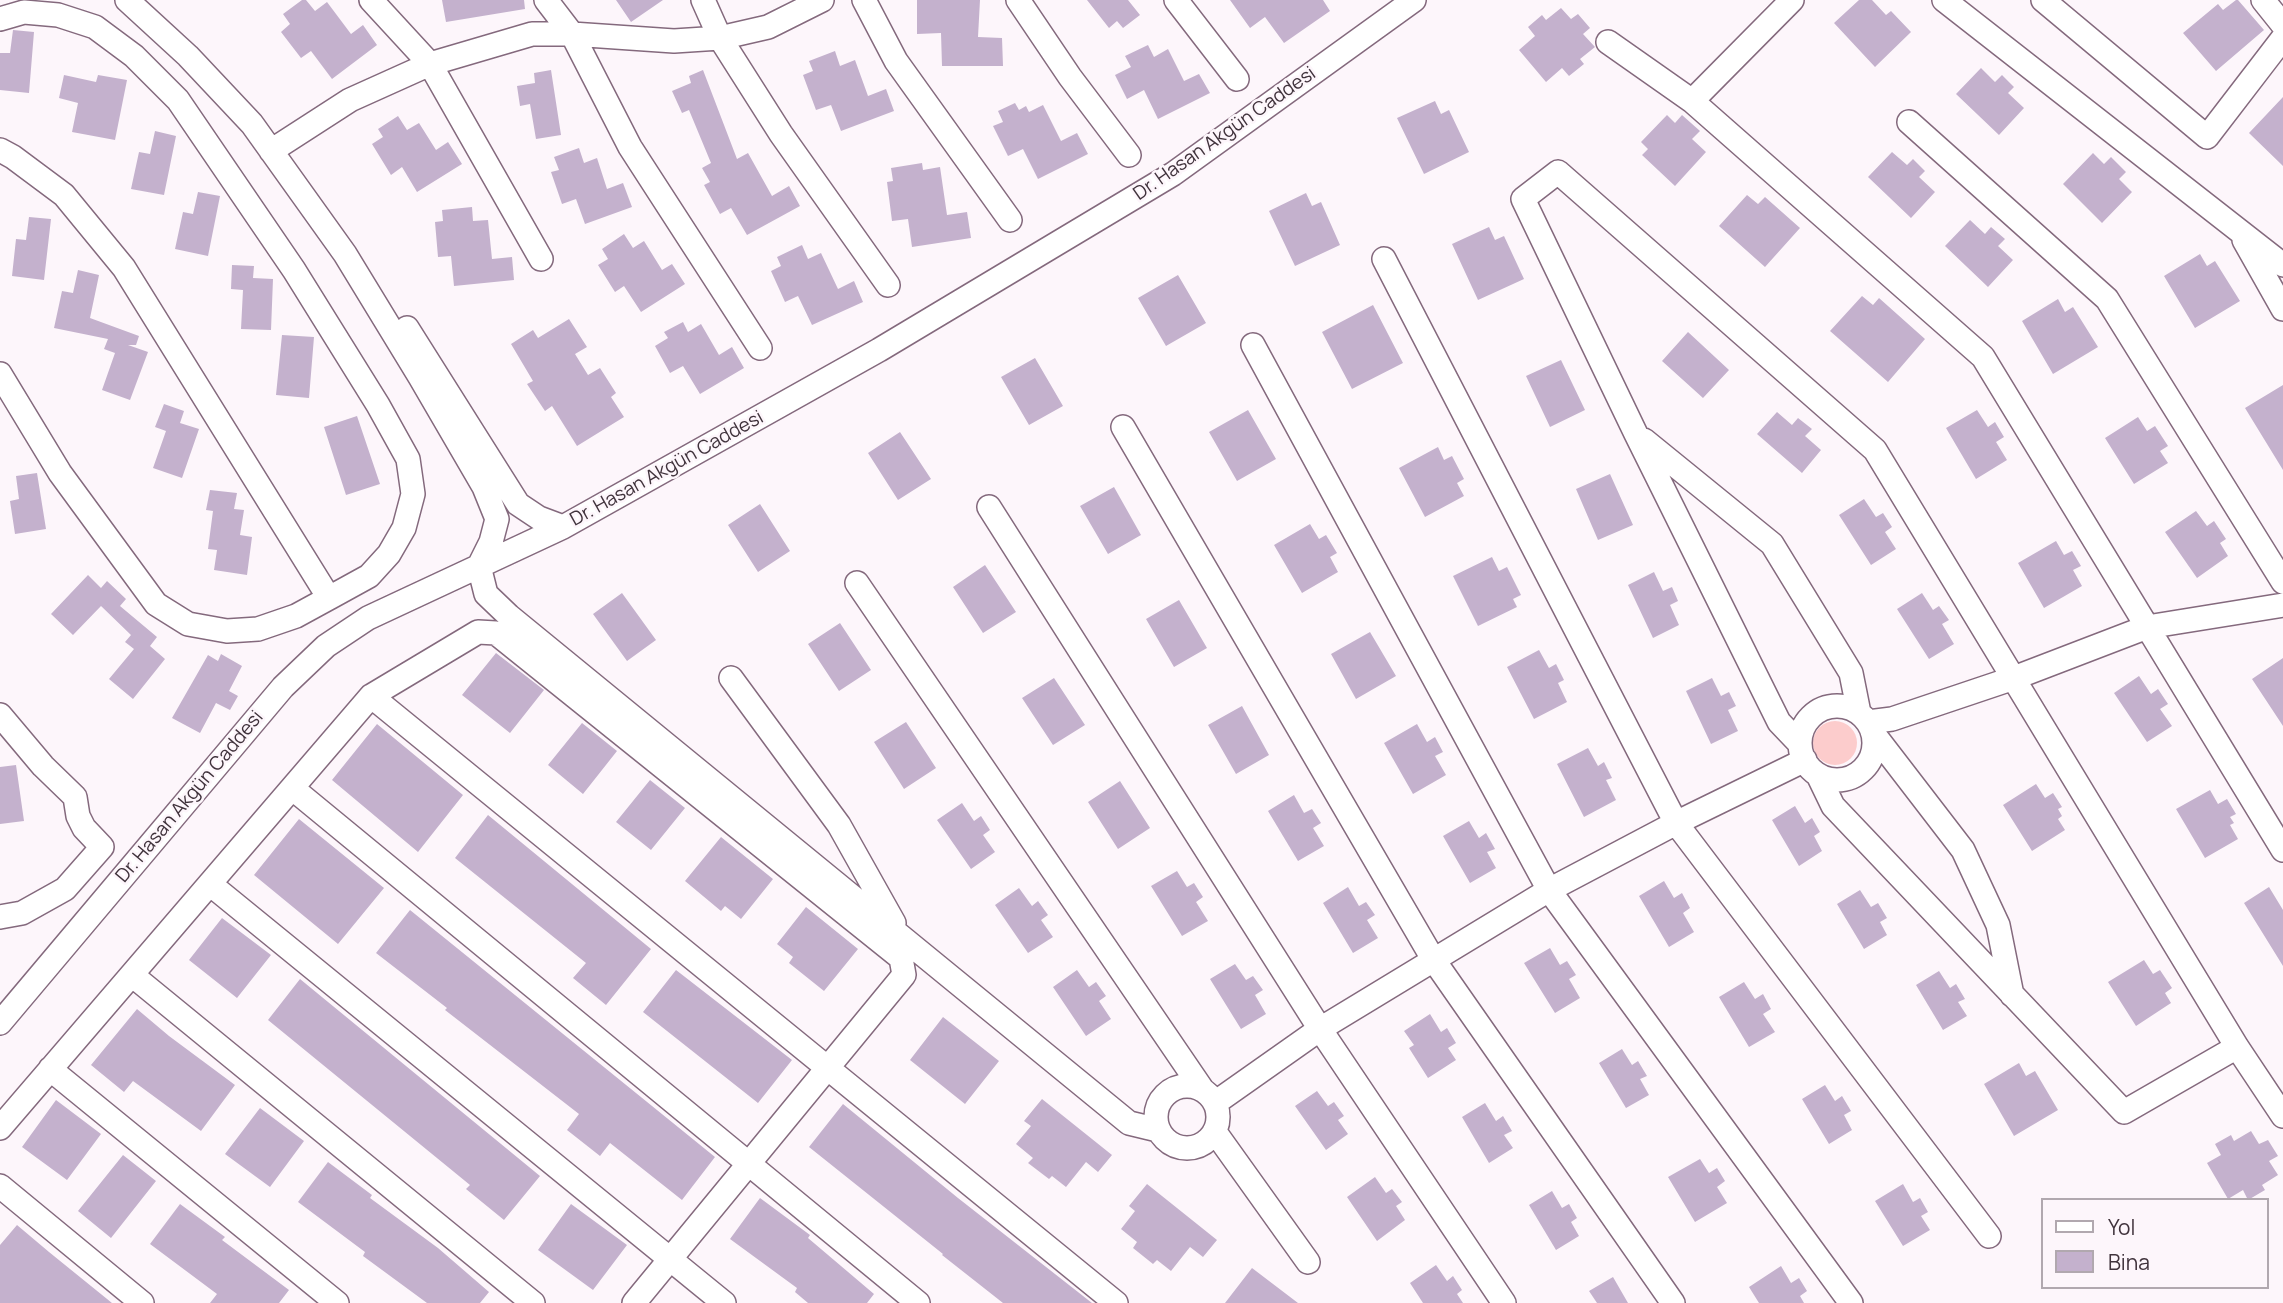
<!DOCTYPE html>
<meta charset="utf-8">
<style>
body{margin:0}
#map{position:relative;width:2283px;height:1303px;overflow:hidden;background:#fdf6fb;font-family:Manrope,sans-serif}
canvas{display:block}
.legend{position:absolute;left:2041px;top:1198px;width:228px;height:91px;box-sizing:border-box;background:#fdf6fb;border:2px solid #b1a8af;margin:0;padding:9px 12px;list-style:none;font-size:21px;color:#40333c}
.legend li{display:flex;align-items:center;gap:14px;height:35px}
.legend b{width:35px;border:2px solid #b1a8af}
</style>
<div id="map">
<canvas width="2283" height="1303"></canvas>
<ul class="legend">
<li><b style="height:9px;background:#fff"></b>Yol</li>
<li><b style="height:19px;background:#c4b1cd"></b>Bina</li>
</ul>
</div>
<script>
const ctx = document.querySelector('canvas').getContext('2d');
ctx.lineJoin = 'round';
function fill(path, color) {
  ctx.fillStyle = color;
  ctx.fill(path, 'evenodd');
}
function shape(rows) {
  const path = new Path2D();
  for (const r of rows) {
    if (r.length === 3) {
      path.moveTo(r[0] + r[2], r[1]);
      path.arc(r[0], r[1], r[2], 0, 2 * Math.PI);
      continue;
    }
    path.moveTo(r[0], r[1]);
    for (let i = 2; i < r.length; i += 2) path.lineTo(r[i], r[i + 1]);
  }
  return path;
}
function strokePath(path, color, width, dash) {
  ctx.strokeStyle = color;
  ctx.lineWidth = width;
  ctx.lineCap = dash ? 'butt' : 'round';
  ctx.setLineDash(dash || []);
  ctx.stroke(path);
}
function label(font, color, halo, rows, align = 'center') {
  ctx.font = font + ' Manrope,sans-serif';
  ctx.lineWidth = 5;
  ctx.setLineDash([]);
  ctx.textBaseline = 'middle';
  ctx.strokeStyle = halo;
  ctx.fillStyle = color;
  for (const [text, x, y, turn = 0] of rows) {
    ctx.save();
    ctx.translate(x, y);
    ctx.rotate((+turn || 0) * Math.PI / 180);
    ctx.textAlign = isNaN(turn) ? turn : align;
    if (halo) ctx.strokeText(text, 0, 0);
    ctx.fillText(text, 0, 0);
    ctx.restore();
  }
}
fill(shape([
 [1835,743,22]
]), '#fccccc');
fill(shape([
 [302,0,306,0,315,11,327,2,351,34,363,25,377,45,332,79,311,51,301,58,281,32,290,24,283,14],
 [442,0,524,0,525,9,446,22],
 [616,0,663,0,631,22],
 [917,0,980,0,978,37,1002,38,1003,66,942,66,941,33,917,34],
 [1087,0,1128,0,1140,15,1123,28,1117,21,1109,28],
 [1230,0,1323,0,1330,11,1284,43,1265,17,1250,28],
 [1859,0,1872,0,1886,15,1891,11,1911,32,1875,67,1834,23],
 [2236,0,2238,0,2264,30,2216,71,2183,33,2218,4,2223,10],
 [1561,8,1571,19,1578,14,1590,28,1583,34,1595,47,1580,59,1584,64,1569,76,1562,68,1546,82,1519,50,1535,36,1528,27,1542,15,1546,20],
 [13,30,34,32,29,93,0,90,0,53,10,53],
 [1148,45,1154,57,1168,49,1184,81,1199,74,1210,93,1158,119,1144,90,1127,99,1115,75,1131,67,1125,56],
 [835,51,840,66,855,60,868,96,886,89,894,111,841,131,831,105,816,110,803,75,813,71,809,61],
 [1981,68,1995,82,2002,75,2014,87,2008,93,2024,108,1999,135,1956,94],
 [551,70,561,135,536,139,530,104,520,106,517,86,535,83,534,73],
 [703,70,737,159,748,153,772,196,789,186,800,206,747,235,731,208,720,214,704,185,710,182,702,168,711,163,689,110,682,113,672,91,691,83,689,76],
 [64,75,96,82,98,75,127,80,115,140,72,132,78,103,59,98],
 [2283,97,2283,166,2249,133],
 [1435,101,1441,114,1449,110,1469,152,1424,174,1397,118],
 [1015,103,1019,110,1026,106,1029,112,1043,105,1061,141,1077,133,1088,154,1038,179,1023,149,1008,156,993,126,1003,122,998,111],
 [1667,115,1675,123,1682,115,1700,131,1692,139,1706,152,1675,186,1642,155,1648,149,1641,142],
 [398,116,407,130,419,123,436,150,448,142,462,164,417,192,402,167,391,175,372,144,383,137,378,129],
 [155,131,176,136,164,195,131,189,139,152,150,154],
 [579,148,584,163,597,158,607,189,623,183,632,207,585,224,576,199,562,204,551,172,559,170,554,157],
 [1892,152,1907,165,1913,159,1925,171,1919,177,1935,192,1911,218,1868,177],
 [2093,153,2104,164,2111,157,2126,172,2119,179,2132,192,2102,223,2063,184],
 [922,163,923,170,940,167,947,215,967,212,971,238,912,247,908,219,892,221,887,182,893,181,891,168],
 [198,192,220,196,208,256,175,249,183,212,193,214],
 [1306,193,1312,206,1321,202,1340,245,1295,266,1269,211],
 [1747,195,1758,204,1765,197,1800,228,1765,267,1719,226],
 [472,207,473,221,488,220,492,259,512,257,514,280,454,286,451,256,438,257,435,222,443,221,442,210],
 [29,217,51,219,44,280,12,276,16,239,26,240],
 [1970,220,1985,234,1991,227,2005,239,1998,246,2013,260,1988,287,1945,246],
 [1489,227,1495,240,1504,236,1524,279,1478,300,1452,244],
 [624,234,633,248,644,241,662,270,672,264,685,284,641,312,624,286,615,292,598,265,608,259,602,249],
 [802,245,808,259,821,253,838,289,854,281,863,302,812,325,798,296,785,302,771,271,781,266,777,257],
 [2200,254,2207,266,2215,261,2240,301,2195,328,2164,276],
 [232,265,254,266,253,278,273,279,271,330,241,329,243,290,231,289],
 [78,270,99,275,90,318,139,336,136,345,128,345,148,352,130,400,102,390,115,353,104,349,108,339,54,328,62,291,73,293],
 [1178,275,1206,323,1166,346,1138,298],
 [1862,296,1873,305,1879,298,1925,339,1888,382,1830,331],
 [2058,299,2065,312,2073,307,2098,347,2053,374,2022,321],
 [1373,305,1403,363,1352,389,1322,332],
 [569,319,587,347,575,354,588,375,600,368,616,393,611,397,624,417,577,446,552,406,545,411,527,384,533,381,511,344,533,330,538,338],
 [683,322,688,332,701,324,719,355,732,347,744,368,700,394,683,366,670,373,655,346,668,338,664,332],
 [1688,332,1729,370,1703,398,1662,361],
 [282,335,314,337,309,398,276,395],
 [1035,358,1063,406,1029,425,1001,377],
 [1561,360,1585,410,1550,427,1526,376],
 [2283,385,2283,470,2245,408],
 [164,404,184,411,180,423,199,429,182,478,153,468,166,431,155,427],
 [1248,410,1276,459,1237,481,1209,432],
 [1977,410,1988,427,1995,422,2004,437,1996,442,2007,460,1976,479,1946,428],
 [1777,412,1792,425,1798,418,1812,429,1805,436,1821,450,1802,473,1757,434],
 [357,416,380,484,346,495,324,427],
 [2138,417,2147,431,2155,426,2168,446,2160,451,2168,463,2134,484,2105,438],
 [900,432,931,479,898,500,868,453],
 [1438,447,1444,460,1452,456,1464,479,1457,483,1464,496,1425,517,1399,468],
 [37,473,46,529,15,534,10,501,19,499,16,476],
 [1610,474,1633,525,1598,540,1576,489],
 [1114,487,1141,535,1108,554,1080,506],
 [210,490,237,493,234,509,244,510,240,535,252,537,247,575,214,570,217,550,208,549,213,511,206,510],
 [1864,499,1876,517,1883,513,1892,527,1885,532,1896,549,1871,565,1839,515],
 [760,504,790,551,758,572,728,525],
 [2196,511,2207,526,2214,521,2226,539,2220,543,2228,556,2197,578,2165,532],
 [1310,524,1319,539,1326,535,1337,553,1330,557,1338,572,1302,593,1274,545],
 [2056,541,2064,555,2072,551,2081,566,2073,570,2082,586,2044,608,2018,563],
 [1492,557,1499,571,1507,567,1521,595,1513,599,1517,607,1478,626,1453,576],
 [985,565,1016,612,983,633,953,587],
 [1654,572,1663,591,1672,587,1678,601,1670,605,1679,625,1653,638,1628,585],
 [88,575,101,588,107,581,126,599,120,606,157,637,150,646,165,659,133,699,109,679,134,649,125,642,131,635,101,606,73,635,51,614],
 [622,593,656,640,627,661,593,614],
 [1922,593,1933,610,1939,606,1949,620,1942,624,1954,644,1929,659,1897,609],
 [1179,600,1207,648,1174,667,1146,619],
 [840,623,871,670,839,691,808,644],
 [1370,632,1396,676,1356,699,1331,654],
 [1539,650,1549,668,1556,664,1564,680,1558,683,1567,702,1534,719,1507,667],
 [496,653,544,690,510,733,462,695],
 [221,654,242,666,229,691,238,696,230,710,216,703,200,733,172,718,208,655,218,661],
 [2283,658,2283,726,2252,679],
 [2139,676,2151,694,2158,689,2168,704,2160,709,2172,726,2147,742,2114,693],
 [1054,678,1085,725,1053,745,1022,698],
 [1712,678,1721,696,1729,692,1736,706,1728,710,1738,731,1711,744,1686,691],
 [1242,706,1269,755,1236,774,1208,725],
 [906,722,936,768,904,789,874,742],
 [582,723,617,751,583,794,548,765],
 [377,724,463,795,418,852,332,780],
 [1417,724,1427,742,1435,737,1443,752,1435,756,1446,775,1413,794,1384,743],
 [1588,748,1598,766,1604,762,1612,778,1606,780,1616,800,1584,817,1557,764],
 [16,765,24,821,0,824,0,767],
 [650,780,685,808,651,850,616,822],
 [1120,781,1150,828,1118,849,1088,802],
 [2036,784,2045,798,2053,793,2062,807,2058,809,2062,816,2058,819,2065,830,2032,851,2003,805],
 [2210,790,2218,804,2227,799,2236,814,2230,817,2234,823,2230,825,2238,839,2205,858,2176,809],
 [1294,795,1304,813,1312,809,1321,823,1313,828,1324,846,1298,861,1268,811],
 [962,803,974,821,981,816,990,830,983,835,995,852,971,869,937,820],
 [1795,806,1805,823,1812,818,1820,832,1814,836,1822,851,1799,866,1772,820],
 [488,815,651,949,606,1005,573,978,586,963,455,858],
 [299,819,384,888,338,944,254,875],
 [1469,821,1479,838,1486,833,1495,849,1487,852,1496,868,1470,883,1443,836],
 [721,837,773,879,741,919,725,906,721,911,685,881],
 [1177,871,1187,887,1194,883,1203,897,1196,902,1208,921,1182,936,1151,886],
 [1664,881,1674,898,1682,893,1690,908,1683,913,1694,932,1669,947,1639,896],
 [1348,887,1359,906,1366,902,1375,915,1367,920,1378,938,1353,953,1323,903],
 [2269,887,2283,910,2283,966,2244,903],
 [1019,888,1032,906,1038,901,1048,915,1041,920,1053,937,1028,953,995,905],
 [1860,890,1871,907,1878,903,1887,918,1880,922,1887,935,1864,949,1837,904],
 [806,907,858,949,824,991,789,963,793,957,777,944],
 [410,910,715,1157,682,1200,610,1143,600,1156,567,1130,579,1114,445,1010,447,1008,376,953],
 [222,918,271,955,237,998,189,960],
 [1550,948,1560,965,1567,961,1576,975,1569,979,1580,998,1555,1013,1524,963],
 [2144,960,2153,974,2160,970,2172,988,2165,993,2171,1003,2136,1026,2108,982],
 [1235,964,1246,980,1253,976,1263,990,1255,995,1266,1014,1241,1029,1210,979],
 [676,970,792,1060,758,1103,643,1012],
 [1077,970,1089,987,1096,982,1106,996,1099,1001,1111,1019,1086,1036,1053,987],
 [1939,971,1950,988,1956,984,1965,999,1958,1002,1967,1016,1943,1030,1916,985],
 [300,979,540,1176,504,1220,466,1189,470,1185,268,1020],
 [1744,982,1755,999,1763,994,1771,1009,1763,1014,1775,1032,1749,1047,1719,997],
 [137,1009,169,1036,235,1085,201,1131,133,1081,124,1092,91,1065],
 [1430,1014,1441,1032,1447,1028,1456,1043,1448,1048,1456,1060,1428,1078,1409,1048,1414,1045,1404,1031],
 [943,1017,999,1061,965,1104,910,1060],
 [1622,1049,1632,1065,1638,1061,1647,1076,1640,1079,1649,1095,1626,1108,1599,1063],
 [2019,1063,2026,1076,2035,1071,2058,1110,2014,1136,1984,1084],
 [1825,1085,1835,1101,1842,1096,1851,1111,1844,1115,1852,1130,1829,1144,1802,1099],
 [1317,1091,1328,1106,1334,1102,1344,1116,1338,1120,1348,1134,1326,1150,1295,1106],
 [1042,1099,1112,1155,1098,1172,1086,1162,1066,1187,1052,1176,1049,1179,1028,1163,1033,1158,1016,1144,1031,1126,1024,1121],
 [56,1100,101,1134,67,1180,22,1147],
 [1485,1103,1496,1121,1503,1116,1512,1131,1504,1135,1513,1148,1489,1163,1462,1117],
 [843,1104,958,1198,1092,1303,1003,1303,942,1255,943,1254,809,1147],
 [260,1108,304,1141,270,1187,225,1154],
 [2251,1131,2259,1144,2268,1140,2278,1156,2269,1161,2278,1175,2262,1185,2265,1190,2248,1200,2243,1190,2228,1199,2207,1163,2221,1155,2215,1144,2231,1135,2234,1141],
 [123,1155,156,1181,111,1238,78,1211],
 [1700,1159,1709,1173,1717,1168,1725,1181,1717,1187,1727,1203,1695,1222,1668,1177],
 [328,1162,372,1195,370,1198,438,1248,489,1292,480,1303,427,1303,363,1256,365,1252,298,1202],
 [1375,1177,1386,1193,1392,1189,1402,1202,1396,1206,1405,1220,1377,1241,1347,1197],
 [1147,1184,1217,1240,1203,1257,1190,1247,1171,1271,1157,1260,1153,1264,1133,1248,1137,1242,1121,1229,1135,1211,1129,1206],
 [1903,1184,1913,1202,1920,1198,1928,1212,1921,1216,1930,1230,1903,1246,1875,1201],
 [1552,1191,1562,1208,1569,1204,1577,1218,1571,1222,1579,1236,1556,1250,1529,1205],
 [760,1198,810,1235,808,1238,874,1294,867,1303,808,1303,795,1292,797,1288,730,1239],
 [180,1204,225,1237,222,1240,289,1290,279,1303,210,1303,217,1294,150,1244],
 [571,1204,627,1245,593,1290,538,1250],
 [17,1225,49,1252,112,1303,0,1303,0,1245],
 [1436,1265,1447,1281,1453,1276,1462,1290,1457,1294,1463,1303,1423,1303,1410,1283],
 [1781,1266,1791,1283,1799,1278,1807,1291,1800,1296,1804,1303,1759,1303,1749,1287],
 [1252,1268,1298,1303,1225,1303],
 [1613,1277,1628,1303,1597,1303,1589,1291]
]), '#c4b1cd');
const minor = shape([
 [127,0,188,56,252,124,345,254,420,377,484,487,497,519,491,542,479,566,486,594,509,616,1129,1123,1158,1130],
 [371,0,430,64,541,259],
 [546,0,572,34,630,147,760,348],
 [703,0,720,38,781,134,888,285],
 [864,0,896,61,1010,220],
 [1018,0,1070,77,1129,155],
 [1176,0,1237,79],
 [1792,0,1692,101,1983,357,2283,850],
 [1944,0,2283,265],
 [2043,0,2207,137,2283,38],
 [2263,0,2283,25],
 [0,19,24,12,58,15,95,27,134,56,178,100,294,270,378,405,408,459,413,494,404,528,389,554,369,576,329,598,124,268,64,195,13,157,0,150],
 [1608,42,1692,101],
 [1909,122,2107,299,2283,582],
 [271,151,350,100,430,64,532,34,572,34,674,41,720,38,768,27,822,0],
 [2244,240,2283,309],
 [1384,259,1676,823,1989,1236],
 [407,328,518,504,539,518,563,527],
 [1253,345,1549,890,1851,1303],
 [0,374,60,473,156,604,188,624,227,631,258,629,296,616,329,598],
 [1123,427,1433,959,1673,1303],
 [1644,440,1772,544,1851,673,1859,713],
 [989,507,1320,1029,1504,1303],
 [857,583,1202,1089],
 [731,678,839,825,894,923],
 [371,696,1116,1303],
 [1837,743,37],
 [0,715,43,766,75,797,78,816,84,828,102,847,65,889,22,913,0,917],
 [1868,722,1892,719,2014,678,2147,627,2283,605],
 [1873,733,1963,850,1998,925,2012,995],
 [1800,744,1779,722,1636,434,1523,199,1558,172,1875,450,2237,1047,2283,1116],
 [1818,775,1833,806,2124,1112,2237,1047],
 [292,788,918,1303],
 [210,884,724,1303],
 [132,975,533,1303],
 [0,1023,283,687,326,646,368,618,563,527,879,350,1173,174,1414,0],
 [50,1069,337,1303],
 [1187,1117,31],
 [1215,1103,1320,1029,1549,890,1676,823,1805,760],
 [0,1128,371,696,478,632,496,633,901,958,904,975,634,1303],
 [1215,1132,1308,1262],
 [0,1186,142,1303]
]);
strokePath(minor, '#84697d', 26);
strokePath(minor, '#fff', 23);
label('19px', '#40333c', '#fdf6fb', [
 ["Dr. Hasan Akgün Caddesi",1225,134,-35],
 ["Dr. Hasan Akgün Caddesi",667,469,-29],
 ["Dr. Hasan Akgün Caddesi",190,797,-50]
]);
</script>
